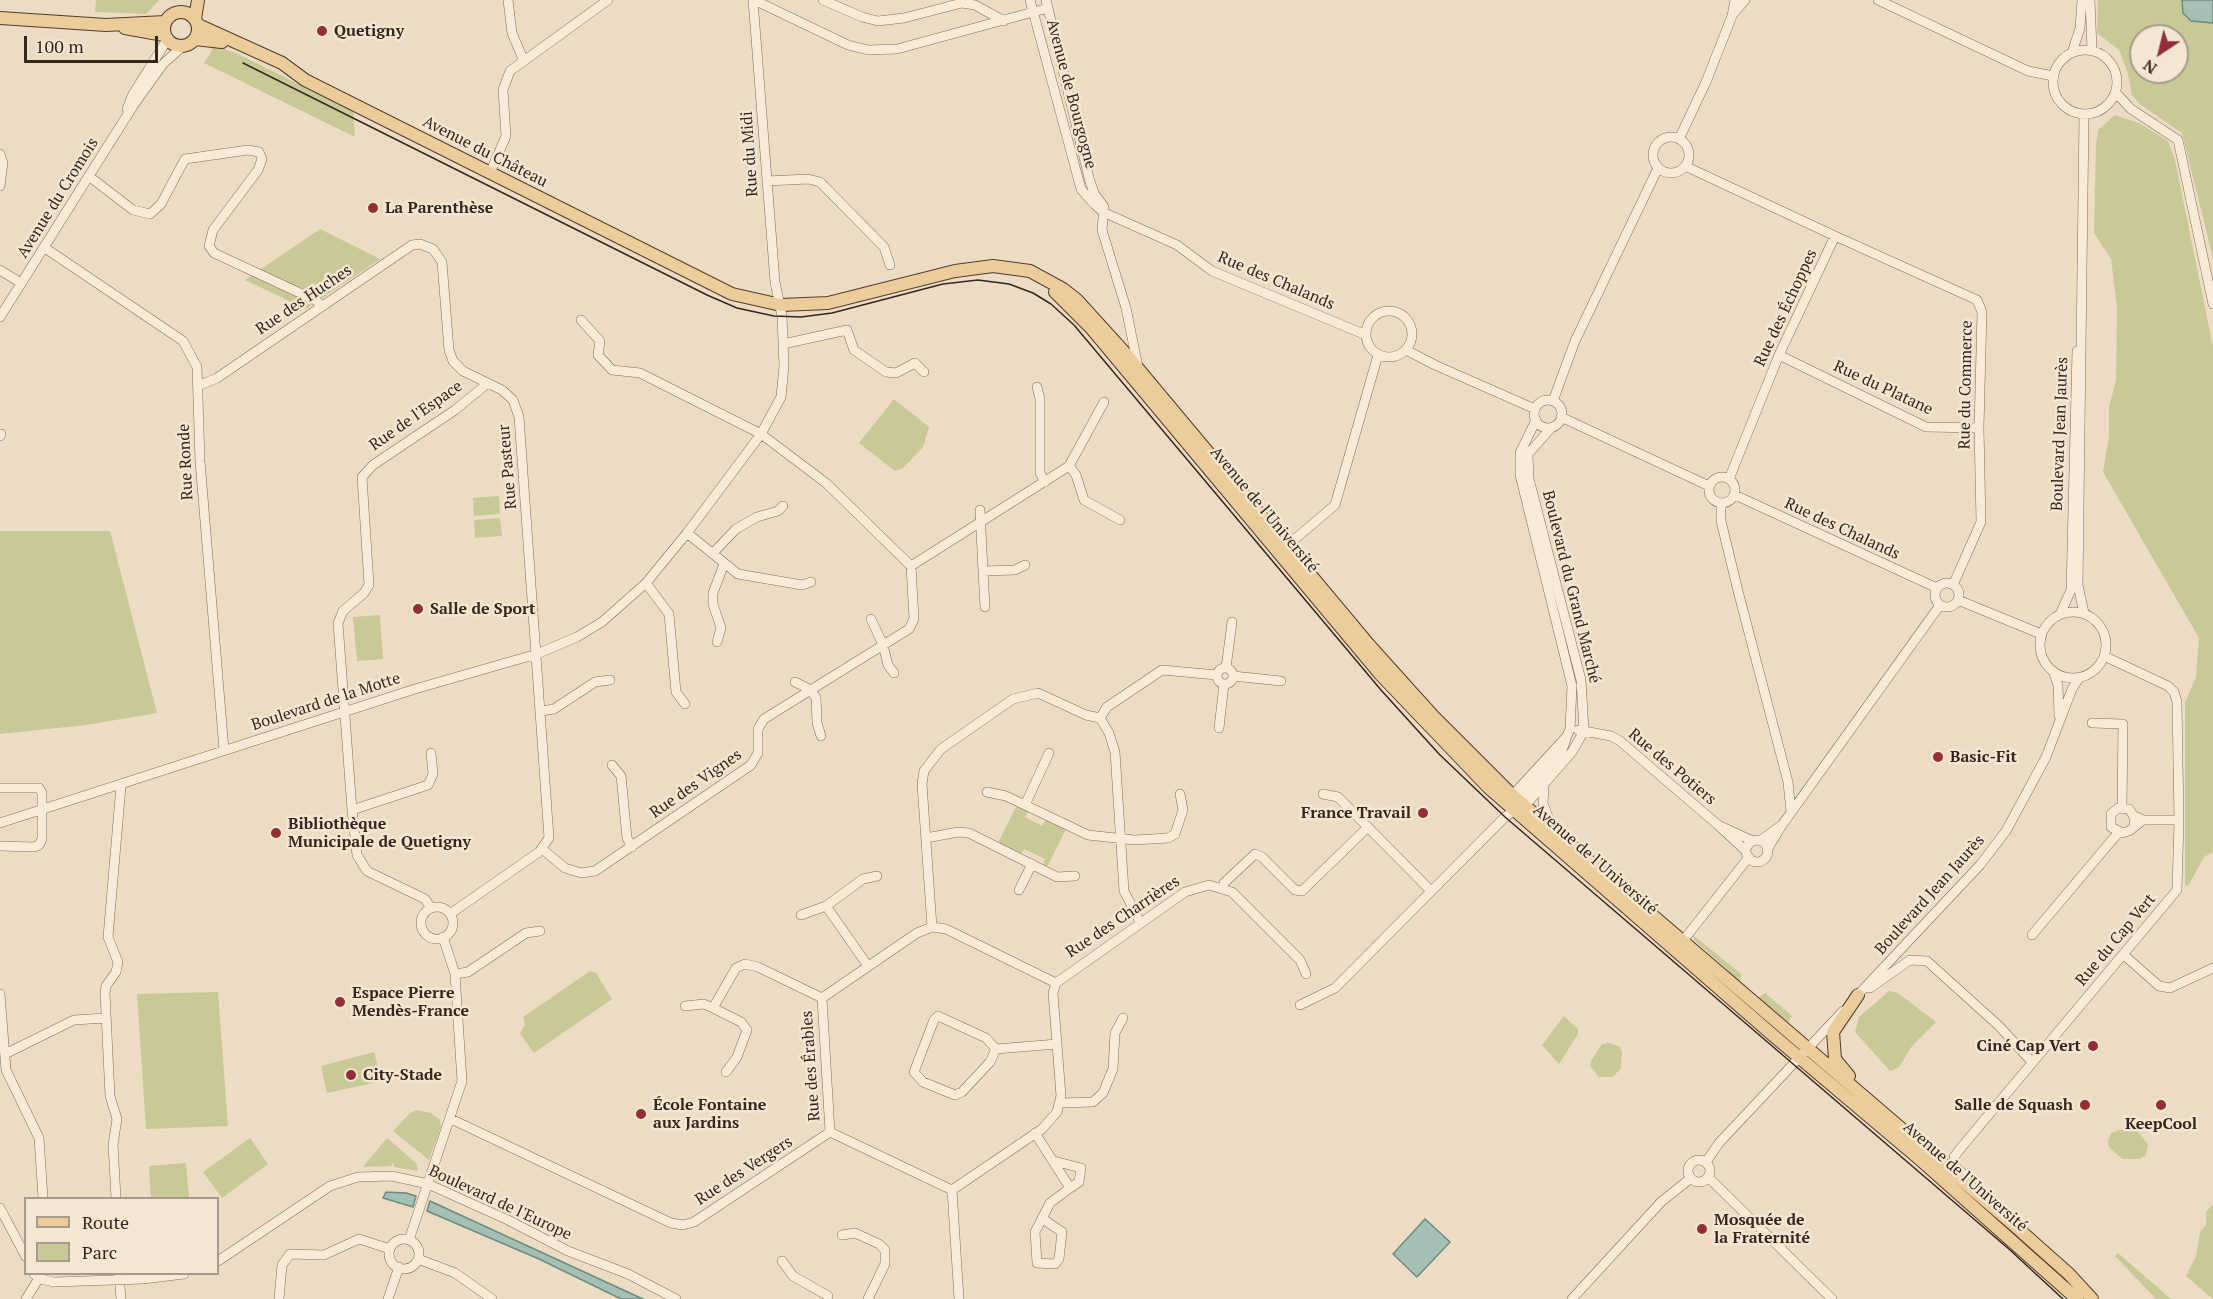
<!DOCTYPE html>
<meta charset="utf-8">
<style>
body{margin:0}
#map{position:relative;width:2213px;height:1299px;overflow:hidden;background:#ecdcc3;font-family:"PT Serif",serif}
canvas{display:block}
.legend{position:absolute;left:24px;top:1197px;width:195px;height:78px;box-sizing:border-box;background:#f3e7d2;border:2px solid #a79a8a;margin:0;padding:8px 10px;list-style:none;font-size:18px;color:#35271e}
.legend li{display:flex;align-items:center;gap:12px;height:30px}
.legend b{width:30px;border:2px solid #a79a8a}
.north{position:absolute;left:2129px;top:24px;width:60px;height:60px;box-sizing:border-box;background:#f3e7d2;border:2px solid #a79a8a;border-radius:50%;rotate:215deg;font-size:16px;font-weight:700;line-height:24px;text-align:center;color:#35271e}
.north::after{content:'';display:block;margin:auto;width:21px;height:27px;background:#912e38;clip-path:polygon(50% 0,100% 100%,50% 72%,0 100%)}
.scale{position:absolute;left:24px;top:36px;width:134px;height:27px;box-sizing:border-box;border:3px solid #35271e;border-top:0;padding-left:8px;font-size:18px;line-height:21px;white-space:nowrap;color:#35271e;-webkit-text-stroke:4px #f3e7d2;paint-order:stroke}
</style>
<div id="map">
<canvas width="2213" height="1299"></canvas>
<ul class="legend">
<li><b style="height:8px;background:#edcc9c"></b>Route</li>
<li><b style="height:16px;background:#c8c997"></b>Parc</li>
</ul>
<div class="north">N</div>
<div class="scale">100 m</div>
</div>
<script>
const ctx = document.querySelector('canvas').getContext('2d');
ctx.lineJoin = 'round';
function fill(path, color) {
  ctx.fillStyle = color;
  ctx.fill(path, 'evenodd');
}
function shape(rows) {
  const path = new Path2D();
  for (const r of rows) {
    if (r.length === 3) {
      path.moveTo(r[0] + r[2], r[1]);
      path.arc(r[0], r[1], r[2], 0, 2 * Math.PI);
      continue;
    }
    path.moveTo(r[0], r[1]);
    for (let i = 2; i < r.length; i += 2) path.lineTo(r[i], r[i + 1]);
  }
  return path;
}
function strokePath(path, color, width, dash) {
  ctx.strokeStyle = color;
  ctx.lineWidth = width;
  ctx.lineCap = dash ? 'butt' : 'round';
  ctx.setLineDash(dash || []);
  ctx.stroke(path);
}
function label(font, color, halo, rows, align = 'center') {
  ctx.font = font + ' "PT Serif",serif';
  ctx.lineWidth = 5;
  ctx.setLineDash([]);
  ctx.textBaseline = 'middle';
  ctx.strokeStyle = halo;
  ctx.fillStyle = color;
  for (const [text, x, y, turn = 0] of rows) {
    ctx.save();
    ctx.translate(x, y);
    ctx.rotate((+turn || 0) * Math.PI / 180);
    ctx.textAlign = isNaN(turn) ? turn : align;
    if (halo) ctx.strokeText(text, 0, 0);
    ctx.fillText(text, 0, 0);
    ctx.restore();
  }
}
fill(shape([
 [96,0,159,0,146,14,95,12],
 [2098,0,2213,0,2213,258,2182,133,2141,105,2132,95,2128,73,2119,50,2097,33],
 [2141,36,2177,36,2177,72,2141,72],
 [212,45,236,53,353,111,355,137,204,63,211,53],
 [2115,115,2139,123,2168,141,2175,160,2213,347,2213,852,2204,857,2188,886,2185,885,2185,703,2196,677,2199,638,2103,472,2109,436,2109,407,2116,380,2117,307,2111,259,2094,233,2096,145,2098,130],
 [320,229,380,259,306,309,245,280],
 [894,399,929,427,923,447,903,468,895,471,859,443],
 [499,496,500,514,474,516,473,498],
 [500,518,502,536,475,538,474,520],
 [0,531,110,531,157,713,86,725,0,734],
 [380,615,383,659,357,661,353,617],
 [1017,805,1029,810,1025,817,1042,826,1046,819,1066,829,1047,867,1043,865,1045,859,1024,849,1021,854,998,843],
 [1693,935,1741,974,1741,979,1738,984,1729,971,1694,940],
 [590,971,596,973,612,999,534,1053,520,1034,525,1024,523,1017],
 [1889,991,1898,993,1936,1022,1912,1046,1899,1067,1890,1071,1855,1032,1859,1017],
 [218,992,228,1126,146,1129,137,994],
 [1765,993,1792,1016,1787,1025,1756,999],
 [1564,1016,1578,1029,1578,1034,1559,1064,1542,1045],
 [1610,1043,1620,1047,1622,1052,1621,1068,1613,1077,1599,1077,1590,1066,1591,1061,1602,1044],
 [374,1052,382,1081,327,1093,321,1066],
 [417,1110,431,1113,440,1120,441,1127,429,1160,393,1131,410,1113],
 [2126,1128,2137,1131,2148,1144,2146,1155,2140,1159,2122,1159,2109,1147,2108,1141,2111,1133],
 [250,1138,268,1164,222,1198,203,1172],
 [387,1138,417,1164,418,1171,394,1167,393,1163,391,1166,363,1167],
 [186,1163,189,1198,151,1198,149,1166],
 [2213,1204,2213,1299,2186,1276,2196,1256,2200,1232,2206,1225,2206,1212],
 [2118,1253,2171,1299,2156,1299,2115,1256]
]), '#c8c997');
const water = shape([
 [2182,0,2213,0,2213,23,2191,21,2183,13,2182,0],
 [386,1192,406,1193,416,1196,413,1207,383,1198,386,1192],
 [430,1201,619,1288,643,1299,621,1299,539,1259,427,1211,430,1201],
 [1425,1219,1450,1242,1417,1277,1393,1254,1425,1219]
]);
fill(water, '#a5bfb5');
strokePath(water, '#6c8c81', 1.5);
const minor = shape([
 [508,0,512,33,523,59],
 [754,0,848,45,868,50,897,49,1048,8],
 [823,0,862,17,878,21,904,18,962,3,975,5,1004,21],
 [1030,0,1081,189,1094,204,1103,212,1177,245,1212,271,1366,335],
 [1046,0,1089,178,1094,193,1104,207,1102,230,1126,308,1138,367],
 [1878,0,2028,71,2053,76],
 [2090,0,2092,50],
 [1733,14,1745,0],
 [2085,82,32],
 [2072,53,2080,28,2082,0],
 [2116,93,2131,109,2178,140,2213,304],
 [127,109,132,96,167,40],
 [1671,155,18],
 [1679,139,1706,82,1732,16,1735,0],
 [0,154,3,163,0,186],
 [1685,166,1835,236,1779,355,1729,479],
 [490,173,506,136,503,90,510,71,608,0],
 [90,177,133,210,150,214,161,204,185,159,248,150,259,152,262,159,258,170,213,230,209,246,214,253,317,301,321,307],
 [767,181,808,179,820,182,884,247,890,265],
 [1835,236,1977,300,1982,312,1979,428,1981,522,1953,585],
 [45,248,183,341,197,367,200,461,224,750],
 [0,270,21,283],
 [1389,334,23],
 [0,317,133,106,163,64,183,46],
 [581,320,600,341,598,355,612,370,640,373,761,434,826,483,911,566],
 [783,344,847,330,854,350,886,372,896,373,915,363,924,372],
 [1406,350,1435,365,1535,409],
 [1779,355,1926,427,1979,428],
 [198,386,217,378,412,245,420,244,433,249,442,262,449,350,453,361,463,371,502,390,513,400,519,417,549,838,539,852,450,914],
 [1037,387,1040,399,1040,473,1045,482],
 [1548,414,14],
 [1553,401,1575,341,1658,168],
 [1561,417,1709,486],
 [0,436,1,434],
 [1069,466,1076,475,1084,500,1120,520],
 [1722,490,13],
 [1735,495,1937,588],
 [1721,503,1721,521,1738,591,1788,782,1791,812],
 [980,510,983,571,1015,570,1025,565],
 [687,533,738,574,802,585,811,582],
 [1282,550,1335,505,1378,355],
 [713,553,736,529,757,517,778,511,783,506],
 [983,571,985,607],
 [646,583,669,614,676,692,685,704],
 [1947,595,12],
 [1958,600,2041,634],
 [2073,645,33],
 [2084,613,2078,585,2084,115],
 [2060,614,2071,590,2077,351],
 [871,619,883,645,888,665,894,673],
 [717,642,721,628,713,604,713,593,724,564],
 [1226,668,1232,622],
 [1225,676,8],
 [2053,671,2058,685,2059,716],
 [1233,676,1281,681],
 [795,682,811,690,816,698,817,723,821,736],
 [541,711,554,709,595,682,610,680],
 [1100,718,1107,707,1162,670,1217,675],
 [2092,723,2123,724,2122,807],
 [1219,728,1224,684],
 [1578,730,1611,736,1620,741,1718,825],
 [612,765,621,776,627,838,632,847],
 [1544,785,1543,804,1553,829],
 [0,788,39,788,42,793,42,839,39,845,34,847,0,846],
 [987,792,1006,796,1088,835,1134,840,1168,838,1175,834,1183,810,1180,794],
 [1323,794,1338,797,1431,891],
 [1510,798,1567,736,1570,729,1572,686,1520,475,1520,453,1536,420],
 [1516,803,1560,756,1566,739],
 [1025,805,1049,753],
 [352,810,338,623,343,611,364,593,369,585,362,477,373,465,455,410,488,383],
 [2137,817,2143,820,2179,820],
 [0,823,415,689,537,654,577,637,602,622,646,583,687,533,761,434,781,397,784,366,782,316,775,282,753,0],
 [1782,825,1940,605],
 [2134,826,2135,818,2129,809,2118,808,2111,814,2111,827,2122,833,2129,831,2143,820],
 [926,838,958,832,969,833,1057,877,1075,876],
 [1757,851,11],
 [1760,841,1782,825,1767,850],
 [542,849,565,868,581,873,595,871,751,765,758,753,758,729,764,719,909,629,914,619,911,566,1069,466,1104,402],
 [1746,851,1718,825,1753,841],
 [1223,887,1224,883,1255,854,1262,857,1295,890,1302,891,1368,827],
 [1019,890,1032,864],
 [437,923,16],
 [431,908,425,899,367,871,357,855,352,810,428,785,433,774,431,753],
 [801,915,826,906],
 [932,927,922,784,924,771,941,749,1013,699,1038,693,1086,715,1100,718,1109,733,1115,752,1124,891,1140,922],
 [2032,935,2118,833],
 [1682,942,1749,857],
 [2124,955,2159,986,2170,988,2213,968],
 [868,966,826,906,863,879,877,876],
 [455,974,468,972,526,933,540,931],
 [1870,988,1910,960,1927,961,1999,1026,2032,1062],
 [0,994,6,1070,39,1138,43,1198],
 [1854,999,1980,865,2006,831,2046,757,2072,689,2079,678],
 [1300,1005,1335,988,1505,817,1530,800,1572,752,1584,731,1581,680,1529,479,1528,454,1552,427],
 [685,1006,704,1004,713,1008],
 [938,1016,986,1038,996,1049,990,1062,962,1092,955,1095,923,1082,914,1072,934,1020,938,1016],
 [996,1049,1057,1044],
 [5,1054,74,1020,106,1018],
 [726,1072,737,1057,747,1030,741,1022,713,1008,736,968,745,964,758,967,822,998],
 [1060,1103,1093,1102,1103,1093,1113,1069,1115,1033,1123,1018],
 [451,1119,671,1223,683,1225,694,1222,830,1132,952,1190,959,1299],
 [830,1132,822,998,917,933,932,927,946,929,1056,983],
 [1035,1133,1070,1188,1050,1203,1035,1232,1037,1263,1055,1264,1059,1259,1062,1232,1043,1219],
 [1699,1171,11],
 [1054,1161,1081,1168,1079,1182,1070,1188],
 [1706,1162,1719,1143,1843,1011],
 [1963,1174,1955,1166,1954,1157,1960,1149,2177,890,2179,820,2177,702,2174,692,2168,686,2104,656],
 [1708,1177,1832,1299],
 [952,1190,1042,1129,1057,1112,1061,1096,1053,993,1056,983,1185,892,1209,885,1232,892,1300,960,1306,974],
 [116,1198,113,1145,117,1119,110,1096,105,993,106,986,116,972,118,962,108,937,121,786],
 [0,1208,26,1257],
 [842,1235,855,1233,879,1244,885,1250,885,1264,868,1299],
 [404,1254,15],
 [409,1240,462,1081,455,974,443,937],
 [418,1259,455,1273,492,1299],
 [218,1261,330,1186,358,1177,392,1176,428,1184,508,1220,568,1251,628,1274,676,1299],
 [782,1261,793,1276,828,1296],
 [34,1274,41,1279,54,1282,143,1279,184,1274],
 [119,1274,121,1299],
 [26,1299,39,1278],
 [279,1299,282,1265,290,1254,324,1255,359,1239,390,1249],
 [388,1299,399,1267],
 [1572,1299,1661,1202,1691,1178]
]);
const major = shape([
 [181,29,17],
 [0,18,106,25,165,22],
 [195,19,198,0],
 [198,25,282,63,305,80,732,294,781,305,828,303,955,271,993,266,1030,271,1063,289,1077,300,1125,353,1370,646,1433,716,1511,794,2015,1226,2069,1274,2092,1299],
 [125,28,164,35],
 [195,39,222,42],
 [1055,292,1091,328,1380,674,1489,788,1775,1037,1923,1162,2077,1299],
 [1849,1076,1835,1059,1833,1032,1858,995]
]);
strokePath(minor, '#856d5b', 10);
strokePath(major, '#533c2f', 14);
strokePath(minor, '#f7ead6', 9);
strokePath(major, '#edcc9c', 12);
strokePath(shape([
 [243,63,707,295,737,308,774,316,801,317,832,313,943,284,978,280,1009,284,1033,293,1051,304,1074,325,1381,690,1439,754,1505,817,2010,1250,2063,1299]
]), '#35271e', 1.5);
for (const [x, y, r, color] of [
 [322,31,6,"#912e38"],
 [373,208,6,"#912e38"],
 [418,609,6,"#912e38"],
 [1938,757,6,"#912e38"],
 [1423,813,6,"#912e38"],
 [276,833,6,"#912e38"],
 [340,1002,6,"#912e38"],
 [2093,1046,6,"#912e38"],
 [351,1075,6,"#912e38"],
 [2085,1105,6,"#912e38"],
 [2161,1105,6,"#912e38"],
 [641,1114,6,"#912e38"],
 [1702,1229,6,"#912e38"]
]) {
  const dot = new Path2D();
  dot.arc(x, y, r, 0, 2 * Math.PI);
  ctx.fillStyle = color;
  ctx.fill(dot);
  strokePath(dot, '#f3e7d2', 2);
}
label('bold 16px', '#35271e', '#f3e7d2', [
 ["Quetigny",334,31],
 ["La Parenthèse",385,208],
 ["Salle de Sport",430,609],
 ["Basic-Fit",1950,757],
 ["France Travail",1411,813,"right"],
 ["Bibliothèque",288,824],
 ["Municipale de Quetigny",288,842],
 ["Espace Pierre",352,993],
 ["Mendès-France",352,1011],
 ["Ciné Cap Vert",2081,1046,"right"],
 ["City-Stade",363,1075],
 ["École Fontaine",653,1105],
 ["aux Jardins",653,1123],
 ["Salle de Squash",2073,1105,"right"],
 ["KeepCool",2161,1124,"center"],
 ["Mosquée de",1714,1220],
 ["la Fraternité",1714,1238]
], 'left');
label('16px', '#35271e', '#f3e7d2', [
 ["Avenue de Bourgogne",1071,94,75],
 ["Avenue du Château",485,152,27],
 ["Rue du Midi",750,154,-94],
 ["Avenue du Cromois",58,198,-58],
 ["Rue des Chalands",1276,281,23],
 ["Rue des Huches",304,300,-34],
 ["Rue des Échoppes",1786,308,-65],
 ["Rue du Commerce",1966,385,-89],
 ["Rue du Platane",1883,388,25],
 ["Rue de l'Espace",416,416,-35],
 ["Boulevard Jean Jaurès",2060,434,-88],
 ["Rue Ronde",186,462,-93],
 ["Rue Pasteur",508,467,-95],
 ["Avenue de l'Université",1264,510,50],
 ["Rue des Chalands",1842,529,25],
 ["Boulevard du Grand Marché",1571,587,76],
 ["Boulevard de la Motte",326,702,-18],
 ["Rue des Potiers",1672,767,40],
 ["Rue des Vignes",696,784,-35],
 ["Avenue de l'Université",1595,860,41],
 ["Boulevard Jean Jaurès",1930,895,-48],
 ["Rue des Charrières",1123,917,-34],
 ["Rue du Cap Vert",2116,940,-50],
 ["Rue des Érables",811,1066,-94],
 ["Rue des Vergers",744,1171,-33],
 ["Avenue de l'Université",1965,1177,41],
 ["Boulevard de l'Europe",500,1203,25]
]);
</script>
